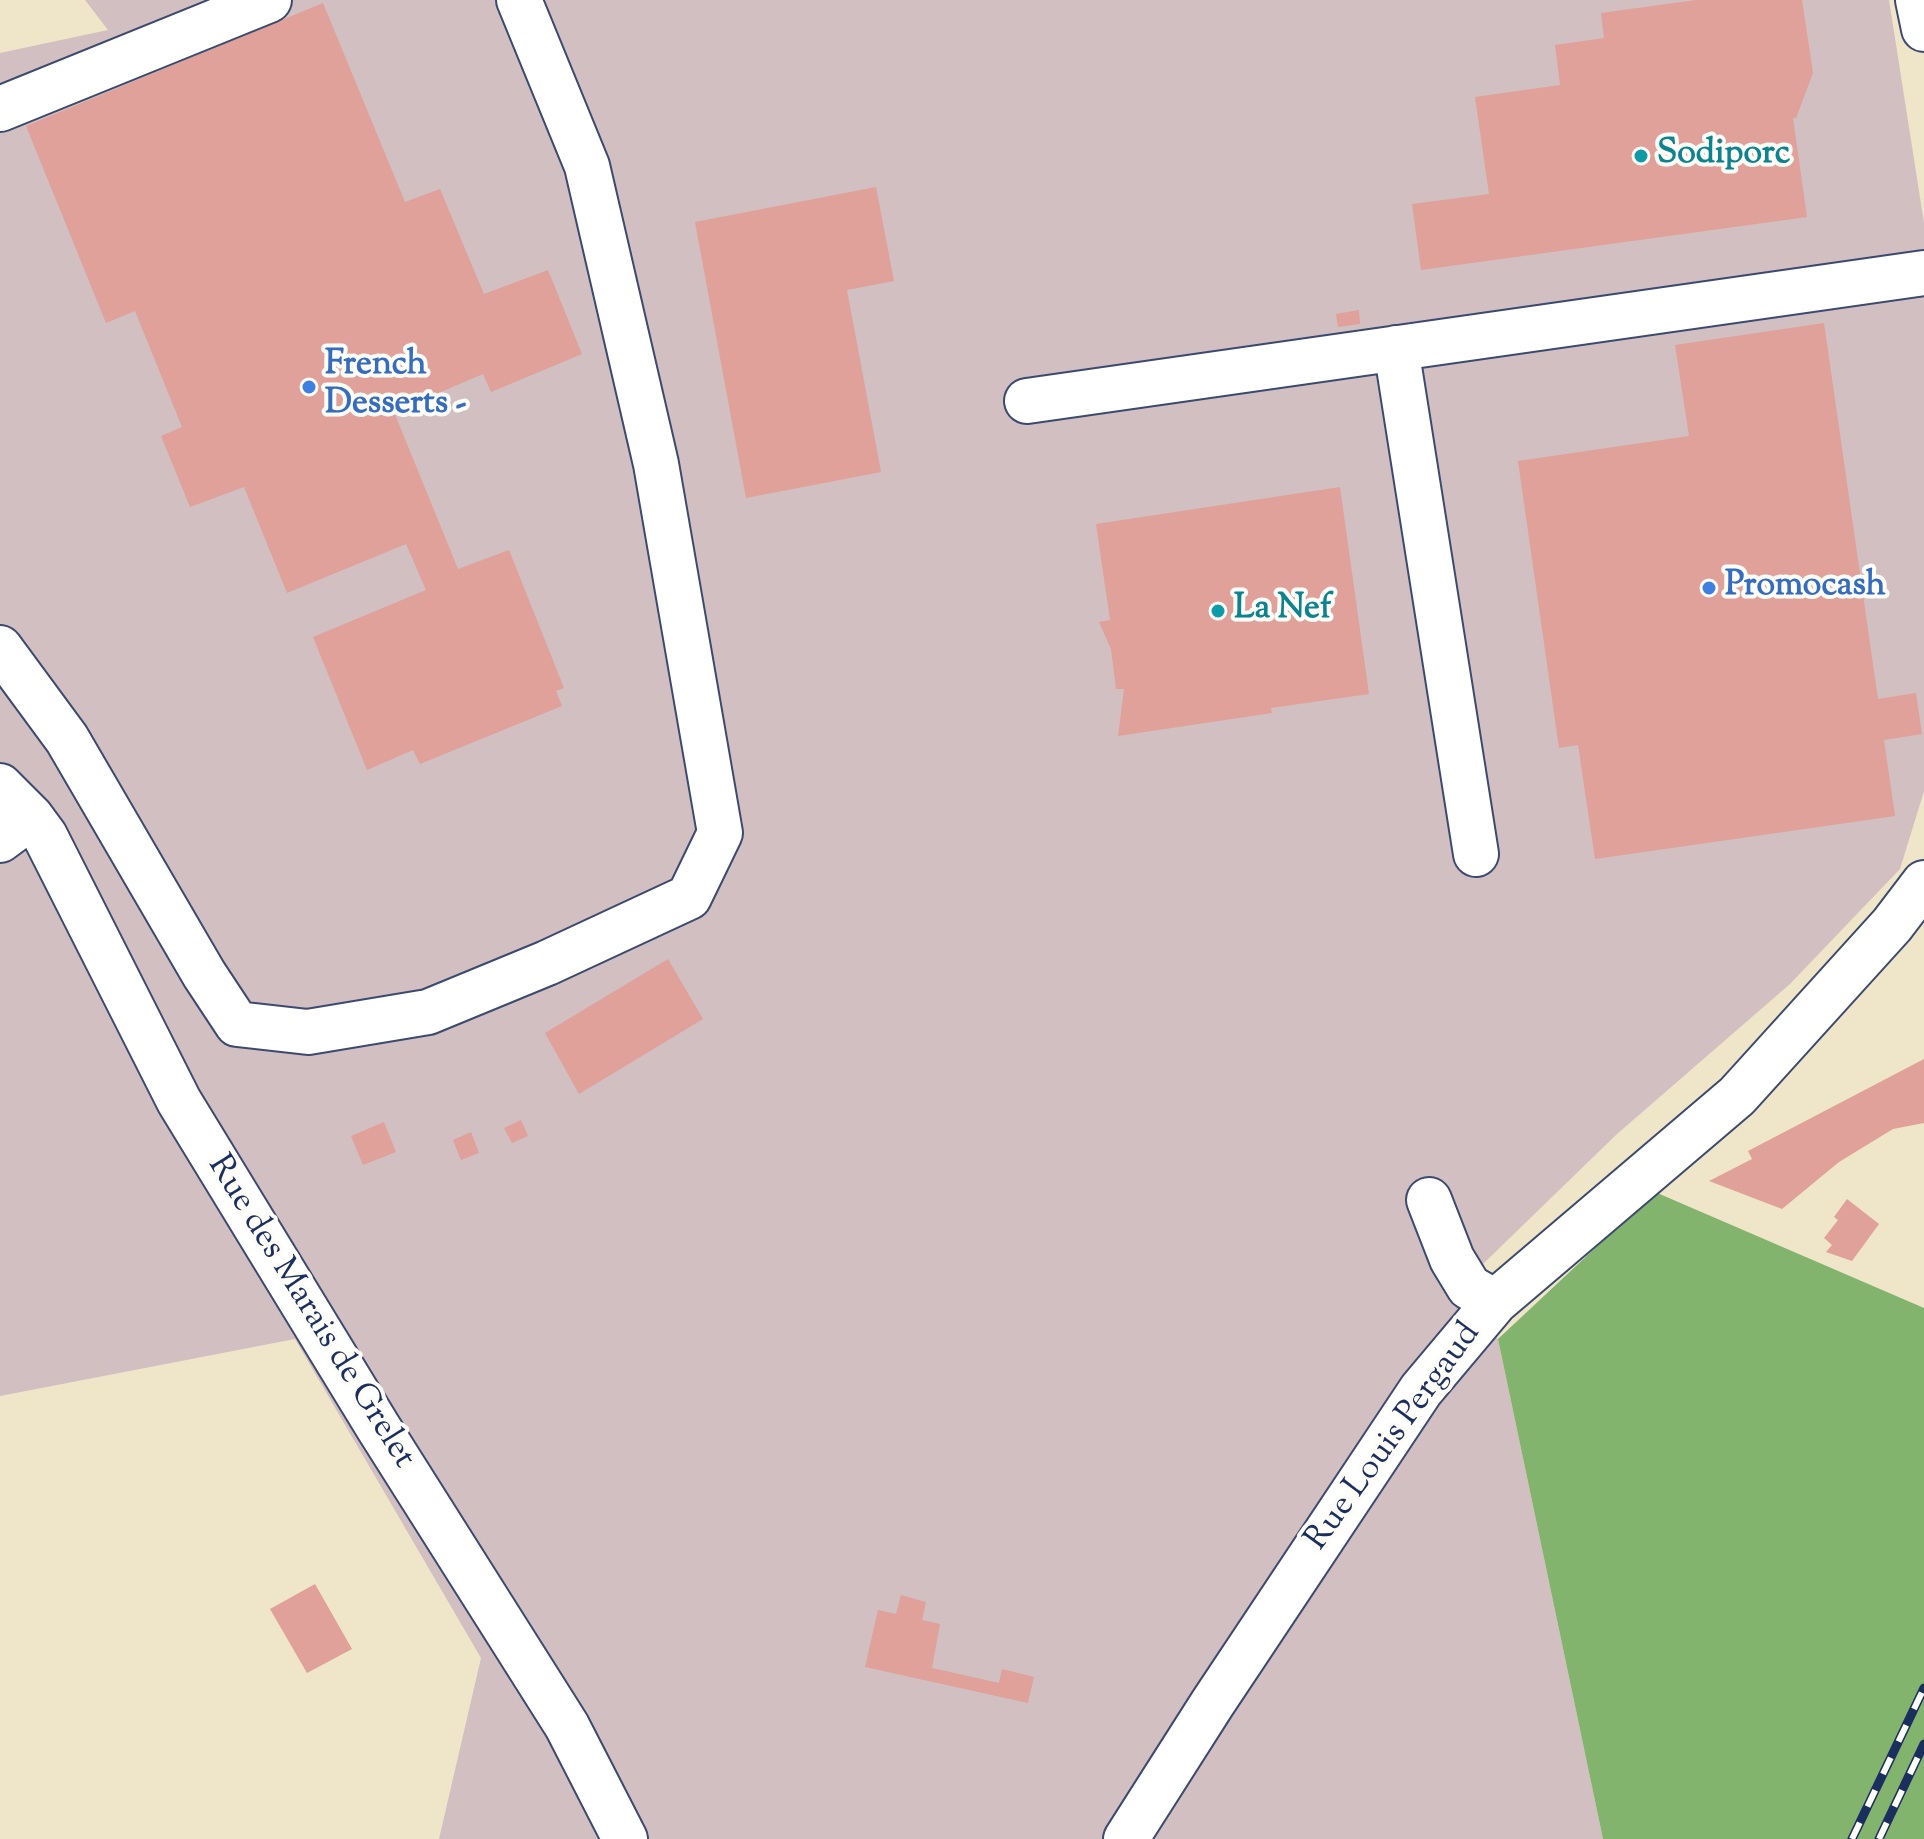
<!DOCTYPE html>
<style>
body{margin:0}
canvas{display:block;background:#efe5c8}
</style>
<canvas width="1924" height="1839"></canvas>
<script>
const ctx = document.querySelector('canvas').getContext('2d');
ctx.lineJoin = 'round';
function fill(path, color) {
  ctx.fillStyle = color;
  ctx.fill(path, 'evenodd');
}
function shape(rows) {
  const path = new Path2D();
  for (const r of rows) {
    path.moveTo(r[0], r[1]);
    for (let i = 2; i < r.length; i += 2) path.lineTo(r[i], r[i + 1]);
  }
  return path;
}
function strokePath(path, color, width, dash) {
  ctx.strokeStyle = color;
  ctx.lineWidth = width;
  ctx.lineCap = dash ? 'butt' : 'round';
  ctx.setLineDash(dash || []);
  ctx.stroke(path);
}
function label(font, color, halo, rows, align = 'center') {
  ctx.font = font + ' "Sorts Mill Goudy",serif';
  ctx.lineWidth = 8;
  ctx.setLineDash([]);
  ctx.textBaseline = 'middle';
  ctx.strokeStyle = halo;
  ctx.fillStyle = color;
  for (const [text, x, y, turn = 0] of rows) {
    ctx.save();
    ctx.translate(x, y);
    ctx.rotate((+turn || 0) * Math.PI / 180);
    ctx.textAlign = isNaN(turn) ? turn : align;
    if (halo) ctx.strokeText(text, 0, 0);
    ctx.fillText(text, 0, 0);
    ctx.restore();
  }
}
fill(shape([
 [85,0,1889,0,1924,223,1924,791,1900,869,1790,984,1617,1134,1452,1294,1498,1339,1603,1839,439,1839,481,1658,295,1339,0,1396,0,53,108,30]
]), '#d2bfc1');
fill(shape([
 [1655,1192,1924,1308,1924,1839,1603,1839,1498,1339]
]), '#83b46e');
fill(shape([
 [1696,0,1802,0,1813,73,1796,118,1793,118,1807,217,1421,270,1412,204,1489,194,1475,97,1560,85,1555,45,1604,38,1601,13],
 [323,3,405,202,440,189,484,294,548,270,582,354,491,392,483,374,394,412,458,569,509,550,564,688,556,691,562,706,420,764,413,750,367,770,313,637,426,590,406,544,287,593,244,487,190,507,161,436,182,427,135,311,106,323,26,126],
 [876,187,894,281,847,290,881,472,746,498,695,222],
 [1359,310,1360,324,1338,327,1336,314],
 [1824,323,1878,699,1916,693,1922,734,1884,740,1895,816,1595,859,1578,745,1559,748,1518,461,1689,436,1675,345],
 [1340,487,1369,694,1271,708,1272,713,1118,736,1124,689,1116,689,1111,649,1099,622,1110,620,1096,524],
 [668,959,703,1019,579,1094,545,1033],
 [1924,1059,1924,1123,1893,1129,1839,1162,1782,1209,1709,1181,1752,1159,1748,1151],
 [521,1120,528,1136,512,1143,504,1128],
 [384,1122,396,1152,363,1165,351,1136],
 [471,1132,479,1153,461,1160,453,1140],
 [1847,1199,1879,1224,1852,1261,1826,1252,1832,1245,1824,1238,1838,1220,1834,1217],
 [315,1584,352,1649,307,1673,270,1609],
 [901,1595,926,1602,922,1620,940,1624,932,1668,999,1683,1002,1669,1034,1677,1028,1703,865,1667,878,1610,896,1614]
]), '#dfa199');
const minor = shape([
 [1918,0,1924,29],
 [0,109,269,0],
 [1396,348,1476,854],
 [1027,401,1924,273],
 [0,648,67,739,204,974,237,1024,308,1032,428,1012,547,963,689,897,720,833,656,464,587,166,519,0],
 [0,786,31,817,45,836,179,1101,378,1427,567,1726,625,1839],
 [0,840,31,817],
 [1429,1200,1452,1259,1469,1287,1495,1302],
 [1126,1839,1212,1704,1421,1390,1495,1302,1737,1096,1892,925,1924,883]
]);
strokePath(minor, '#3b4a6e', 48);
strokePath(minor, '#fff', 44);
const rail = shape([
 [1852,1839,1924,1688],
 [1879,1839,1924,1744]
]);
strokePath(rail, '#1b2f5e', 9);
strokePath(rail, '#fdfcf7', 6, [18]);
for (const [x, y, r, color] of [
 [1641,156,8,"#0f9aa8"],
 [309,387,8,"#3f7fe0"],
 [1709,588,8,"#3f7fe0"],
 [1218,611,8,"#0f9aa8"]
]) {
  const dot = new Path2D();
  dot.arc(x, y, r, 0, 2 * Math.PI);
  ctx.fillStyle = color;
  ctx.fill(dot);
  strokePath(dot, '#fdfcf7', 3);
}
label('bold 34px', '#0d838f', '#fdfcf7', [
 ["Sodiporc",1657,156],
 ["La Nef",1234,611]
], 'left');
label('bold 34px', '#366cbe', '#fdfcf7', [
 ["French",325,367],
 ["Desserts -",325,406],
 ["Promocash",1725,588]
], 'left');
label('34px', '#1b2f5e', '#fdfcf7', [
 ["Rue des Marais de Grelet",309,1313,58],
 ["Rue Louis Pergaud",1395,1438,-54]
]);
</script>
